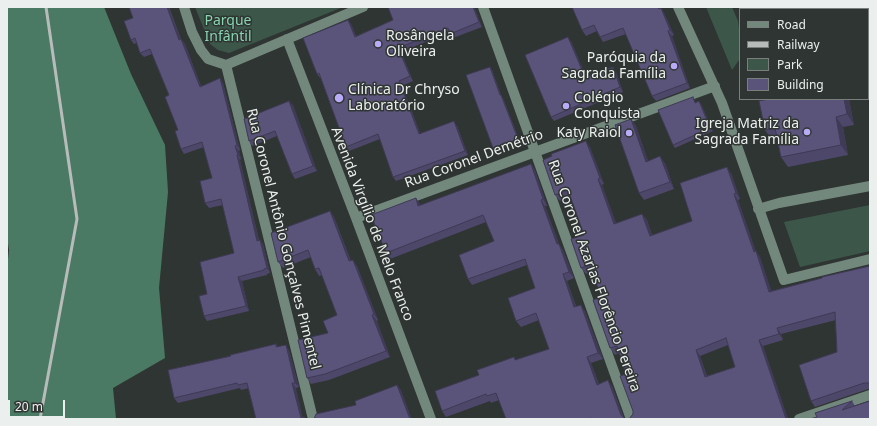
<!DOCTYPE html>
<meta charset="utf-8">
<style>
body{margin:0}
#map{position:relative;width:877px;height:426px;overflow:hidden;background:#2f3532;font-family:"Noto Sans",sans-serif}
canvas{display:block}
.frame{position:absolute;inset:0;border:8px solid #ebefed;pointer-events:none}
.legend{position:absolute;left:739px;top:8px;width:130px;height:92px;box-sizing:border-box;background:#2f3532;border:1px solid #7a7f7d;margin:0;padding:5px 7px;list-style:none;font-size:12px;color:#ebefed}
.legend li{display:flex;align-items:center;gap:8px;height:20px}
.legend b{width:20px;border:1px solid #7a7f7d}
.scale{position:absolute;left:8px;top:400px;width:57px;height:18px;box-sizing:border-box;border:2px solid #ebefed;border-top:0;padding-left:5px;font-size:12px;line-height:14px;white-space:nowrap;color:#ebefed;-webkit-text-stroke:3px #2f3532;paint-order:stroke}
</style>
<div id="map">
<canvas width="877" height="426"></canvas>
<div class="frame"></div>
<ul class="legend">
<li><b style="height:5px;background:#73887d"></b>Road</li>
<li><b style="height:5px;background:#b7bcba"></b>Railway</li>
<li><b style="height:11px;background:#3c574a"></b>Park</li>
<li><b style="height:11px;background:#5a537a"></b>Building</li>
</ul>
<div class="scale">20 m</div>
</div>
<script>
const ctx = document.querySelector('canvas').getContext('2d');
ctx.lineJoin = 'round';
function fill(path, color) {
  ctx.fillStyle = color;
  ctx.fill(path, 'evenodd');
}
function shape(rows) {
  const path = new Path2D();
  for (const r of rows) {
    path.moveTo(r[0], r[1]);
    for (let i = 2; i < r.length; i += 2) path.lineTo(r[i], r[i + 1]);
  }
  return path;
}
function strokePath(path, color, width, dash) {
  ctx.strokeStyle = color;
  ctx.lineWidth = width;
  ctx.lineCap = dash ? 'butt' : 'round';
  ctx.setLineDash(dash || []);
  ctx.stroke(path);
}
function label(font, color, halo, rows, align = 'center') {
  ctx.font = font + ' "Noto Sans",sans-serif';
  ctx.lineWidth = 3;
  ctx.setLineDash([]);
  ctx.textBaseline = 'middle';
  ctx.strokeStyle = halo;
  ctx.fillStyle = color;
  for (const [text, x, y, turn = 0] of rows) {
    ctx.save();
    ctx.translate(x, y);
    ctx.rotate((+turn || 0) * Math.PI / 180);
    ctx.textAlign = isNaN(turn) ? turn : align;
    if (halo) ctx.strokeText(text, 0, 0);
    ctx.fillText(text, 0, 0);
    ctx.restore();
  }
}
fill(shape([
 [195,7,343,7,229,53,218,50,210,44],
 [706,7,732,7,738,21,740,36,739,60,732,70],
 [870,205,870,251,800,267,784,222]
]), '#3c574a');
fill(shape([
 [7,7,104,7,131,74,165,145,168,192,159,288,165,358,113,388,116,419,7,419,7,269,9,250,7,237]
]), '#4a7a64');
strokePath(shape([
 [184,7,192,32,201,50,208,59,226,65],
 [483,7,631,419],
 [678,7,722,103,784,280,870,259],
 [287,39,356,218,431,419],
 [226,65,313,419],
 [226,65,363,7],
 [758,209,779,203,870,186],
 [356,218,535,152,715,86],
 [799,419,870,395]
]), '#73887d', 10);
strokePath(shape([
 [40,419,77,219,46,7]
]), '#b7bcba', 3);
fill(shape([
 [129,7,169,7,181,39,185,44,201,86,223,83,240,150,239,151,241,159,240,160,259,240,263,244,270,273,267,274,267,275,242,281,249,311,207,321,204,316,207,294,234,253,223,205,209,208,205,203,212,178,204,147,184,154,181,149,178,130,169,95,152,54,144,57,140,53,137,43,134,44,131,40,133,18],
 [388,7,474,7,482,27,453,38,450,32,401,52,413,81,402,86,420,133,457,126,468,155,396,181,393,177,380,139,349,151,346,147,321,78,320,78,317,74,348,20,351,24,356,36,393,20],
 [572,7,660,7,664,13,674,35,672,36,690,88,656,101,652,96,626,34,603,42,600,37,597,31,586,36,582,30],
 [571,41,586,77,613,67,616,72,623,92,554,121,551,117],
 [490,67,492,70,501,95,503,98,520,142,495,151,493,148],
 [769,99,849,99,854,125,843,127,848,155,788,167,781,157,777,139,772,140,765,130],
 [695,100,695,102,701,104,713,131,675,148,673,145],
 [293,105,317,171,295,179,292,174,277,136,252,146,249,141],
 [631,119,636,126,648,161,665,163,674,189,644,200,639,193],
 [590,147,604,184,602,185,616,224,642,214,647,220,652,235,692,221,731,173,740,199,738,200,756,252,760,257,771,291,870,266,870,389,868,389,815,407,811,401,837,352,836,320,781,334,783,340,763,346,788,419,629,419,633,414,633,411,626,374,619,353,615,355,610,348,601,297,593,271,586,274,581,268,584,235,570,197,560,201,555,195],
 [728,345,735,367,707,376,700,356],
 [531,164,535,170,547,206,545,206,559,244,563,250,574,278,567,281,576,306,585,311,603,359,591,363,599,384,612,386,624,418,625,419,506,419,499,400,491,403,490,401,446,417,442,411,479,375,514,357,516,360,549,349,539,320,521,327,516,321,535,288,527,265,472,285,468,279,494,241,486,222,390,259,386,253],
 [330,211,334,217,351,261,357,266,378,320,377,321,390,357,329,380,311,384,307,378,328,333,337,315,322,275,319,276,315,269,311,257,283,268,278,262],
 [276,344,278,347,289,350,299,387,296,388,256,419,249,388,241,390,240,388,178,403,174,398,231,356],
 [852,401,855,406,870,419,817,417]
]), '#4d4769');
fill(shape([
 [167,7,168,7,183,45,179,40],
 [473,7,474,7,482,27,479,22],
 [814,7,818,7,819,9,814,9],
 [661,8,664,13,674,35,670,30],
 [348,20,351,24,358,41,355,37],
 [668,31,672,36,690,88,687,83],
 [568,37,571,41,588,81,585,77],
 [181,39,185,44,203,92,200,87],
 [398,48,401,52,413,81,410,76],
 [490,67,492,70,502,99,500,95],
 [613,67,616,72,623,92,620,87],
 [220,78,223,83,240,150,237,145],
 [399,81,402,86,422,138,419,134],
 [501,95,503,98,520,142,518,139],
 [844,99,849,99,854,125,847,114],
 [289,101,293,105,317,171,313,166],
 [699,101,701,104,713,131,710,128],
 [836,117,843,127,848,155,841,145],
 [631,119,636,126,651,169,646,162],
 [454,121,457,126,468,155,465,151],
 [586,141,590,147,604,184,600,178],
 [235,146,239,151,241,159,238,155],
 [237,155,240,160,260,245,257,241],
 [660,156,665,163,674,189,670,182],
 [531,164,535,170,547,206,543,199],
 [727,167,731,173,740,199,736,193],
 [598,179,602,185,619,230,614,224],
 [734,194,738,200,756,252,760,257,774,298,769,292,754,252],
 [416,198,420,204,423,212,418,206],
 [541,200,545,206,561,250,557,244],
 [330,211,334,217,353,268,349,261],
 [642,214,647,220,654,242,650,236],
 [260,240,263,244,270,273,267,268],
 [559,244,563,250,574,278,569,272],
 [353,260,357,266,378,320,374,314],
 [563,274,567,281,578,313,574,307],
 [238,277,242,281,249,311,246,306],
 [581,305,585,311,603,359,598,353],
 [372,315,377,321,390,357,386,351],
 [777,328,781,334,783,340,779,334],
 [759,340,763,346,788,419,786,419],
 [286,345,289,350,299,387,295,383],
 [696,350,700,356,709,383,705,377],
 [587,357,591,363,601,391,597,385],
 [608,380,612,386,624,419,621,415],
 [292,383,296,388,303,419,301,418],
 [397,385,401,390,412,419,410,419]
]), '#3f3a55');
const building = shape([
 [129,7,167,7,179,40,181,39,200,87,220,78,237,145,235,146,238,155,237,155,257,241,260,240,267,268,264,269,264,270,238,277,246,306,204,316,199,296,207,294,200,262,234,253,221,199,205,203,200,181,212,178,202,142,181,149,175,131,178,130,165,97,169,95,150,49,140,53,135,38,131,40,124,21,133,18,129,7],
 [388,7,473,7,479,22,450,34,448,28,398,48,410,76,399,81,419,134,454,121,465,151,393,177,378,134,346,147,319,73,317,74,303,38,348,20,355,37,393,20,388,7],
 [572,7,658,7,659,9,661,8,670,30,668,31,687,83,652,96,623,28,600,37,594,25,582,30,572,7],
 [776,7,814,7,814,9,766,9,776,7],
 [568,37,585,77,613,67,620,87,551,117,525,55,568,37],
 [490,67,500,95,501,95,518,139,493,148,466,75,490,67],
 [693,97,695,103,699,101,710,128,673,145,658,110,693,97],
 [769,99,844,99,847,114,836,117,841,145,781,157,775,128,765,130,759,101,769,99],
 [289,101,313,166,292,174,275,131,249,141,244,119,289,101],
 [631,119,646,162,660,156,670,182,639,193,615,125,631,119],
 [586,141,600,178,598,179,614,224,642,214,650,236,692,221,680,183,727,167,736,193,734,194,754,252,756,251,769,292,822,278,822,277,870,266,870,382,869,383,864,383,811,401,799,365,837,352,835,312,777,328,779,334,759,340,786,419,627,419,629,419,633,414,633,411,620,376,626,374,617,346,610,348,593,300,601,297,590,265,581,268,571,239,584,235,568,190,555,195,543,160,552,156,551,154,586,141],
 [726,338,735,367,705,377,696,350,726,338],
 [531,164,543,199,541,200,557,244,559,244,569,272,563,274,574,307,581,305,598,353,587,357,597,385,608,380,621,415,625,419,591,419,591,418,588,419,506,419,496,393,487,396,486,394,442,411,435,391,479,375,477,370,514,357,515,360,549,349,536,313,516,321,508,298,535,288,525,259,468,279,459,255,494,241,483,215,386,253,371,215,416,198,418,206,531,164],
 [330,211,349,261,353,260,374,314,372,315,386,351,325,374,307,378,298,340,328,333,323,321,337,315,319,268,315,269,308,250,278,262,271,233,330,211],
 [276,344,276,347,286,345,295,383,292,383,301,418,304,417,306,419,256,419,247,383,238,385,237,383,174,398,168,370,231,356,230,355,276,344],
 [397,385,410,419,314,419,316,414,356,405,355,401,397,385],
 [852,401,842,410,870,401,870,419,810,419,817,417,815,413,852,401]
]);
fill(building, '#5a537a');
strokePath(building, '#3f3a55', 1);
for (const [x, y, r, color] of [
 [378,44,4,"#b9abf7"],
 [674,66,4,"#b9abf7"],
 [339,98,5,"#b9abf7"],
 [566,106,4,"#b9abf7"],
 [807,132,4,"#b9abf7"],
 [629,133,4,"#b9abf7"]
]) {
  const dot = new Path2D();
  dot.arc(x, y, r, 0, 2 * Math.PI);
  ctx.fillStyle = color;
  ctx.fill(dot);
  strokePath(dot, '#2f3532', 1.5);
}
label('14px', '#87d5b1', '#2f3532', [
 ["Parque",228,21],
 ["Infântil",228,37]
]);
label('14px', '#ebefed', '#2f3532', [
 ["Rosângela",386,36],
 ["Oliveira",386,52],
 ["Paróquia da",666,58,"right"],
 ["Sagrada Família",666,74,"right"],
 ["Clínica Dr Chryso",348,90],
 ["Laboratório",348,106],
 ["Colégio",574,98],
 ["Conquista",574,114],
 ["Igreja Matriz da",799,124,"right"],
 ["Sagrada Família",799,140,"right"],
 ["Katy Raiol",621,133,"right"]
], 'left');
label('14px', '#ebefed', '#2f3532', [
 ["Rua Coronel Demétrio",474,159,-20],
 ["Avenida Virgílio de Melo Franco",372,224,69],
 ["Rua Coronel Antônio Gonçalves Pimentel",283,239,76],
 ["Rua Coronel Azarias Florêncio Pereira",594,276,70]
]);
</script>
